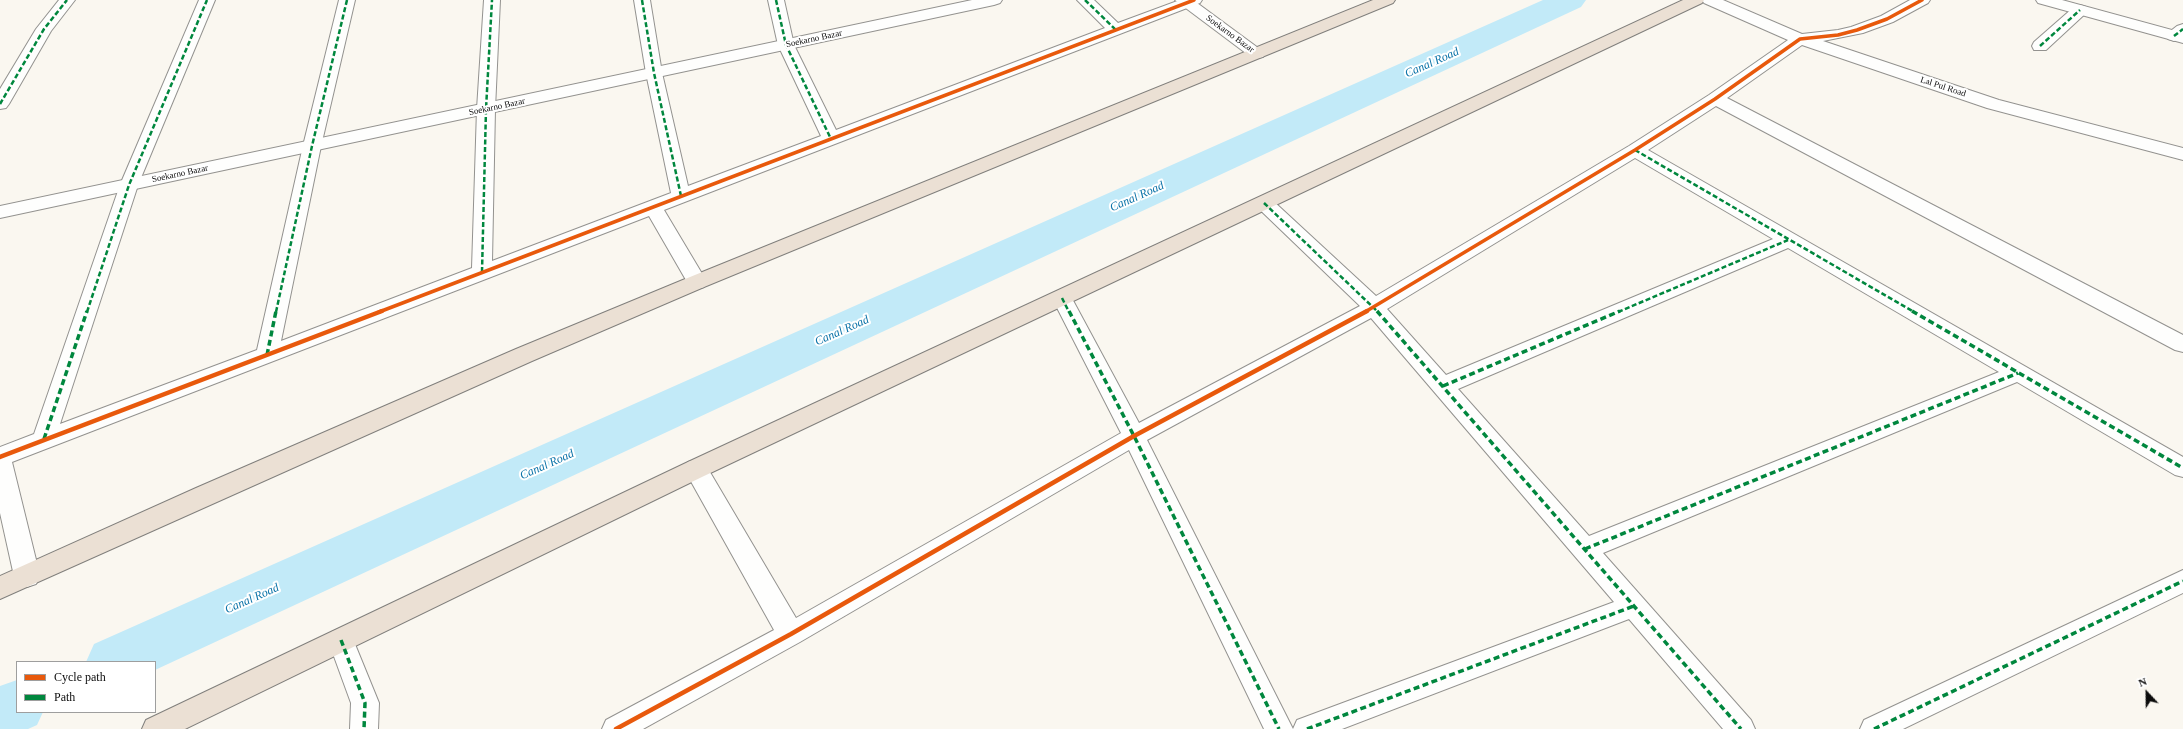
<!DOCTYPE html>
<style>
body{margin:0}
#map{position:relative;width:2183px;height:729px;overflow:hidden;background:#faf7f0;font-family:"Times New Roman",serif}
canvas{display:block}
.legend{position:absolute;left:16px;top:661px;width:140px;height:52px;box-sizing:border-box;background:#fff;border:1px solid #9e9e9e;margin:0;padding:5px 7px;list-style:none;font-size:12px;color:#0c0c0c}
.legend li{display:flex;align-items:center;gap:8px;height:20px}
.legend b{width:20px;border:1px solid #9e9e9e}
.north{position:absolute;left:2127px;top:673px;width:40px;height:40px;-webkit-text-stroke:3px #fff;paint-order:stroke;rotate:338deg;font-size:11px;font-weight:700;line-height:16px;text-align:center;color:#0c0c0c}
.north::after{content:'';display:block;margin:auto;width:14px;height:18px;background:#0c0c0c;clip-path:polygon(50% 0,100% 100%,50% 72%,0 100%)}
</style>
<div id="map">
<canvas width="2183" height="729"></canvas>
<ul class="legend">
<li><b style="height:5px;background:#e8590c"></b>Cycle path</li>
<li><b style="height:5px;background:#00873e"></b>Path</li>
</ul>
<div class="north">N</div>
</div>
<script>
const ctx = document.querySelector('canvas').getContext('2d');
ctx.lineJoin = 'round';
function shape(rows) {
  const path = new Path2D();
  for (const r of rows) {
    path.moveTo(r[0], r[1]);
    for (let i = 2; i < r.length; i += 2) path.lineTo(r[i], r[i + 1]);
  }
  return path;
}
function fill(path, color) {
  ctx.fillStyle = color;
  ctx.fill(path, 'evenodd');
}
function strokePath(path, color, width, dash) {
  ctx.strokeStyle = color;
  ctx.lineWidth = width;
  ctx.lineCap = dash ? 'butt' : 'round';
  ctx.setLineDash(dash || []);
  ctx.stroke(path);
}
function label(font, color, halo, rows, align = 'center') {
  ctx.font = font + ' "Times New Roman",serif';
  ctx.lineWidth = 4;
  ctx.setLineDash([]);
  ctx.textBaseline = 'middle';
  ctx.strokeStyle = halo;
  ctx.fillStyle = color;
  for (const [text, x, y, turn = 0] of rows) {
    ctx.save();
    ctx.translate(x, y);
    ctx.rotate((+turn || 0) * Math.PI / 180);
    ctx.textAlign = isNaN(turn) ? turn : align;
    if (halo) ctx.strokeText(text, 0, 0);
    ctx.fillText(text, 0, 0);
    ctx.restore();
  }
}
fill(shape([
 [1543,0,1586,0,1581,7,155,670,155,662,86,662,94,644,1543,0],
 [17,680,17,712,43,712,37,725,28,729,0,729,0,686,17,680]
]), '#c2eaf8');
const minor = shape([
 [59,0,75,0,51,31,9,104,6,108,0,109,0,89,36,29,59,0],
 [199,0,215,0,138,185,60,424,257,350,303,146,339,0,355,0,321,146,281,341,472,268,477,109,484,0,500,0,495,109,492,261,671,193,646,73,634,0,650,0,662,73,688,186,821,136,778,45,768,0,784,0,794,45,836,130,1105,28,1077,0,1094,0,1118,23,1180,0,1202,0,1200,3,664,210,707,282,704,287,697,289,690,287,649,216,12,462,40,576,36,584,27,587,18,584,14,576,0,513,0,447,34,434,120,185,199,0],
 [1702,0,1723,0,1802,34,1838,30,1851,27,1881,16,1910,0,1930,0,1928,3,1893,22,1863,33,1823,41,1999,100,2183,148,2183,160,1987,108,1802,45,1727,98,2183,335,2183,352,2175,350,1716,106,1648,150,2183,457,2183,477,2175,475,2017,382,1603,553,1751,720,1755,729,1723,729,1629,619,1342,729,1264,729,1129,450,800,642,643,729,602,729,606,720,774,630,684,469,688,462,696,460,704,462,796,618,1121,433,1052,298,1055,293,1062,291,1069,293,1139,423,1360,306,1257,207,1254,203,1257,199,1264,197,1271,199,1376,296,1629,146,1709,95,1788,40,1704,3,1702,0],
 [1635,158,1773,239,1446,375,1387,309,1635,158],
 [1788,248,1999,372,1589,536,1458,389,1788,248],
 [1371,318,1614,602,1297,720,1293,729,1147,440,1371,318],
 [2080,5,2086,7,2088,10,2086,13,2046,50,2034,50,2032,46,2034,42,2074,7,2080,5],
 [2183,24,2183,37,2174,41,2168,39,2166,36,2168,33,2177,26,2183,24],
 [2183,570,2183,593,1903,729,1860,729,1864,720,2183,570],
 [341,628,350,632,379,703,378,729,350,729,351,703,328,640,332,632,341,628]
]);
const tertiary = shape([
 [972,0,1002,0,1000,3,994,5,0,218,0,206,972,0],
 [1175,0,1193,0,1265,53,1263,57,1257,58,1251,57,1175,0],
 [2036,0,2062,0,2183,33,2183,43,2038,3,2036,0]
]);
const trunk = shape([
 [1373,0,1395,0,1393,3,704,287,532,361,0,599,0,576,196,488,516,349,690,277,1373,0],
 [1683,0,1704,0,1702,3,704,476,185,729,142,729,146,720,688,462,1683,0]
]);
strokePath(minor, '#93928f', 2);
strokePath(tertiary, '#93928f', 2);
strokePath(trunk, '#807f7c', 2);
fill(minor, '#fefefd');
fill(tertiary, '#fefefd');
fill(trunk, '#ebe0d4');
strokePath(shape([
 [642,0,654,73,681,196],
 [776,0,786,45,831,139],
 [1085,0,1116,30],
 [2174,36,2183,29],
 [2040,46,2080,10],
 [0,104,44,29,67,0],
 [1635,150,1914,312],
 [1264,203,1378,312],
 [482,272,486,109,492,0],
 [1062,298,1069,312],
 [87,312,129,185,207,0],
 [276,312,312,146,347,0],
 [1618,312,1788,240]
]), '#00873e', 2.5, [5, 2.5]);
strokePath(shape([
 [1069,311,1134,436,1279,729],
 [1377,311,1741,729],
 [1912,311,2183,468],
 [267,355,276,311],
 [1443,386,1620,311],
 [44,439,87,311],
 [1585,549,2018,373],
 [341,640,365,703,364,729],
 [1307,729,1634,606],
 [1874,729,2183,581]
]), '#00873e', 3.5, [6, 3.5]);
strokePath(shape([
 [379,312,1194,0],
 [1365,312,1635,150,1715,99,1800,39,1838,35,1857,30,1887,19,1922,0]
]), '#e8590c', 3.5);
strokePath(shape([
 [0,457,382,311],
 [616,729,791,634,1134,436,1367,311]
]), '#e8590c', 4.5);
label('9px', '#0c0c0c', '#fff', [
 ["Soekarno Bazar",1230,34,36],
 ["Soekarno Bazar",814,39,-12],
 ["Lal Pul Road",1943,87,18],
 ["Soekarno Bazar",497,107,-12],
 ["Soekarno Bazar",180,174,-12]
]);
label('italic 12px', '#0b73a8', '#fff', [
 ["Canal Road",1432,63,-24],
 ["Canal Road",1137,197,-24],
 ["Canal Road",842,331,-24],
 ["Canal Road",547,465,-24],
 ["Canal Road",252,599,-24]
]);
</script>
